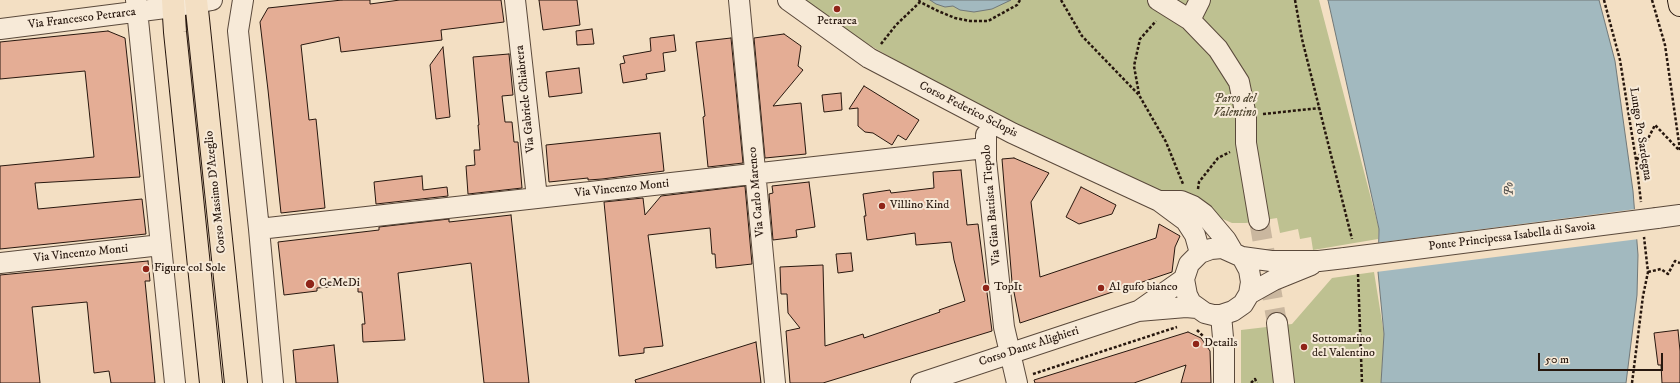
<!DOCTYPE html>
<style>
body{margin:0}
#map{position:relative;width:1680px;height:383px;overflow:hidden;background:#f3dfc3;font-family:"IM FELL DW Pica",serif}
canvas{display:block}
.scale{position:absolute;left:1538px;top:353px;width:125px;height:18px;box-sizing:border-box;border:2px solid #27170e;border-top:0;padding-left:5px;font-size:12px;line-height:14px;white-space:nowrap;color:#27170e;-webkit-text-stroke:3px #f7ead8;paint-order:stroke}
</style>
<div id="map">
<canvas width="1680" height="383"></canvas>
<div class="scale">50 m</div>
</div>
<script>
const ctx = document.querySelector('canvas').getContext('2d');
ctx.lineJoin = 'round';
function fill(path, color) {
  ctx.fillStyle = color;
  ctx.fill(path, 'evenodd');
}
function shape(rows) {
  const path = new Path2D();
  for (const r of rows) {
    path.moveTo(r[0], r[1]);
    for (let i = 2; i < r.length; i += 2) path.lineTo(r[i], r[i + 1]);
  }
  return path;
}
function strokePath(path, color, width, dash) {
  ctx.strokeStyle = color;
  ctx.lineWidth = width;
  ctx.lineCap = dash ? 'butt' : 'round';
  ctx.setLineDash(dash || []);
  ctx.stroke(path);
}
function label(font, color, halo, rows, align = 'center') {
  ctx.font = font + ' "IM FELL DW Pica",serif';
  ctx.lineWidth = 4;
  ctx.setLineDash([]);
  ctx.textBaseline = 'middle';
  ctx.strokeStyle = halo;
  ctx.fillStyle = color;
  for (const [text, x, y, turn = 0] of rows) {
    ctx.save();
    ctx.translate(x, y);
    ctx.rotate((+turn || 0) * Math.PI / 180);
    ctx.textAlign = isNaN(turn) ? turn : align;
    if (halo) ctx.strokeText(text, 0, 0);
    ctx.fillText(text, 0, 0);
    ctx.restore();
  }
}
fill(shape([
 [798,0,1319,0,1379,229,1378,239,1313,250,1311,237,1300,239,1298,229,1280,233,1277,218,1246,223,1232,223,1218,217,987,112,878,50,839,27],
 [1374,272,1384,334,1381,383,1241,383,1241,330,1292,324,1332,278]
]), '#bec191');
const water = shape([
 [930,0,1011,0,992,9,974,12,960,10,953,6,945,7,936,4,930,0],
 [1328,0,1599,0,1615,61,1633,191,1638,255,1637,295,1626,383,1381,383,1384,334,1378,272,1379,229,1328,0]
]);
fill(water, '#a2b9bf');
strokePath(water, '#717878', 1);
fill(shape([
 [1636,209,1639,239,1376,272,1376,243]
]), '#f3dfc3');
const building = shape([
 [342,0,370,0,370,4,400,0,501,0,504,22,441,30,442,40,374,48,341,52,339,37,301,45,309,120,316,119,325,208,281,213,268,90,260,22,268,8,342,0],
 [539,0,577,0,580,25,543,30,539,0],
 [592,29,594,44,577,45,576,31,592,29],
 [108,31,125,38,140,177,35,183,38,209,142,199,146,234,0,249,0,166,94,157,85,71,0,79,0,42,108,31],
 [784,34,801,46,798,66,803,70,773,106,801,103,806,154,765,158,754,38,784,34],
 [674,35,676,51,663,53,665,71,646,74,647,79,623,83,620,64,625,63,623,56,651,51,650,38,674,35],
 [731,38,743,163,708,167,703,117,705,116,696,42,731,38],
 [443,47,450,117,436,119,430,65,443,47],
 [509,54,513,95,502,96,505,122,512,122,514,142,518,142,522,188,468,194,466,166,475,165,474,150,480,150,478,125,479,125,473,57,509,54],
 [579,68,582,93,549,97,546,72,579,68],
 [864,86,919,120,906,140,898,135,892,145,873,133,865,132,858,126,858,108,849,109,864,86],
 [841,93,842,110,824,112,822,95,841,93],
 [660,133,664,171,602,179,588,180,588,178,549,182,546,145,660,133],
 [1014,158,1049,173,1031,202,1040,277,1156,238,1159,224,1180,236,1175,247,1172,272,1020,323,1012,282,1002,159,1014,158],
 [961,170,967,225,978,224,992,331,823,383,790,383,786,331,800,328,788,313,787,294,781,294,780,267,823,265,825,346,863,334,864,338,940,312,939,310,965,301,954,260,951,242,916,245,915,233,867,240,864,216,866,216,863,194,890,190,891,193,934,188,933,172,961,170],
 [422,176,423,190,447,187,448,196,376,204,374,182,422,176],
 [809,182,815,227,796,230,797,237,773,240,769,194,773,193,772,186,809,182],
 [745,186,752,264,716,268,715,254,712,254,710,228,648,235,663,346,644,348,644,353,619,356,604,202,643,198,645,215,661,196,745,186],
 [1081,187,1116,205,1112,214,1079,224,1066,217,1081,187],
 [511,215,529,383,484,383,471,263,398,273,405,340,363,342,362,324,365,324,362,292,358,292,358,285,317,288,317,291,284,295,278,242,379,230,379,227,449,219,449,222,511,215],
 [851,253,853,271,838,273,836,254,851,253],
 [148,261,150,281,145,281,155,383,111,383,109,371,94,373,87,302,32,307,40,383,0,383,0,275,148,261],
 [1678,330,1680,351,1680,383,1662,383,1661,365,1658,365,1654,333,1678,330],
 [1188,332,1201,338,1210,351,1211,383,1181,383,1186,365,1134,383,1035,383,1034,380,1188,332],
 [756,342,761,383,636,383,635,380,756,342],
 [334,345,338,383,296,383,293,350,334,345]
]);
fill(building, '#e4ad95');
strokePath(building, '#27170e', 1);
strokePath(shape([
 [1259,220,1277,323]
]), '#cab79f', 20, [20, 10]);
const minor = shape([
 [136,0,175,383],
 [243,0,238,31,259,229,273,383],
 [515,0,537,198],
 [739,0,775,383],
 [788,0,869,58,1012,133,1159,201,1186,221,1195,235,1200,253],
 [1158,0,1190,20,1218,49,1239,82,1246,116,1246,143,1259,220],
 [1190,20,1200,0],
 [0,29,173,7,212,0],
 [986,135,986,160,1004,327,1017,383],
 [1159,201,1181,201,1193,206,1204,214,1226,240,1233,252],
 [1657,218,1680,215],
 [259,229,985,148],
 [1222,248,1242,257,1249,270,1251,282,1249,294,1243,304,1233,311,1221,315,1213,315,1205,313,1191,303,1187,295,1184,279,1189,264,1200,253,1211,249,1222,248],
 [1242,257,1271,261,1319,261,1345,258],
 [0,263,161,245],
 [1249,294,1274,280,1311,265],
 [1140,310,1184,279],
 [1221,315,1224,349,1224,383],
 [1277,323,1284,383],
 [921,383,1138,311,1186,307,1197,308]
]);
const major = shape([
 [173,0,175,32,211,383],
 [196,0,236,383],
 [1679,0,1680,5]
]);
strokePath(minor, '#5a493b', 22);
strokePath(major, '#27170e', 24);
strokePath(shape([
 [919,0,920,2,938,11,955,18,970,21,988,21,1017,5,1020,0],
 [1061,0,1082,36,1139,95,1166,142,1183,184],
 [1295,0,1302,39,1352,239],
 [1604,0,1620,60,1636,160,1641,202],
 [1652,0,1665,45,1680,150],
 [881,44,896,25,920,2],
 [1139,94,1134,66,1140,39,1156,21],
 [1263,114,1320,108],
 [1637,160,1655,125,1679,150],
 [1198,189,1199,182,1218,158,1230,152],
 [1648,272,1661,269,1668,274,1675,261,1680,263],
 [1358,274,1362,383],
 [1197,330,1205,338],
 [1033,374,1177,327],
 [1251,383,1255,379,1257,383],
 [1632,383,1643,296,1648,272,1644,237]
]), '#27170e', 2.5, [3, 2]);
strokePath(minor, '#f7ead8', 20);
strokePath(major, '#f3dfc3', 22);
const minorBridge = shape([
 [1345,258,1657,218]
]);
strokePath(minorBridge, '#5a493b', 22, []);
strokePath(minorBridge, '#f7ead8', 20);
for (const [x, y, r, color] of [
 [837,9,4,"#8f2418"],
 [882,206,4,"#8f2418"],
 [146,269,4,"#8f2418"],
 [310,284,5,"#8f2418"],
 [986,288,4,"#8f2418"],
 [1101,288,4,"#8f2418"],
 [1196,344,4,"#8f2418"],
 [1304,347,4,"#8f2418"]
]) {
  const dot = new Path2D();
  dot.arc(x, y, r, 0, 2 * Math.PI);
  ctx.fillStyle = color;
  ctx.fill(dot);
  strokePath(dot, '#f7ead8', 1.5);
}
label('12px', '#27170e', '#f7ead8', [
 ["Via Francesco Petrarca",82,19,-7],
 ["Via Gabriele Chiabrera",526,99,-96],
 ["Corso Federico Sclopis",968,110,27],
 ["Lungo Po Sardegna",1640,134,81],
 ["Via Vincenzo Monti",622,189,-6],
 ["Corso Massimo D'Azeglio",216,192,-96],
 ["Via Carlo Marenco",757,192,-95],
 ["Via Gian Battista Tiepolo",992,205,-95],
 ["Ponte Principessa Isabella di Savoia",1512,237,-7],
 ["Via Vincenzo Monti",81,254,-6],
 ["Corso Dante Alighieri",1029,347,-18]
]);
label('12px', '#27170e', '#f7ead8', [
 ["Petrarca",837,22,"center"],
 ["Villino Kind",890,206],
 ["Figure col Sole",154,269],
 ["CeMeDi",319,284],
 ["TopIt",994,288],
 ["Al gufo bianco",1109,288],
 ["Sottomarino",1312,340],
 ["del Valentino",1312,354],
 ["Details",1204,344]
], 'left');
label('italic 12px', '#544a35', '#f7ead8', [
 ["Parco del",1235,100],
 ["Valentino",1235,114]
]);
label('italic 13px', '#52504c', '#f7ead8', [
 ["Po",1510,189,-91]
]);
</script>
